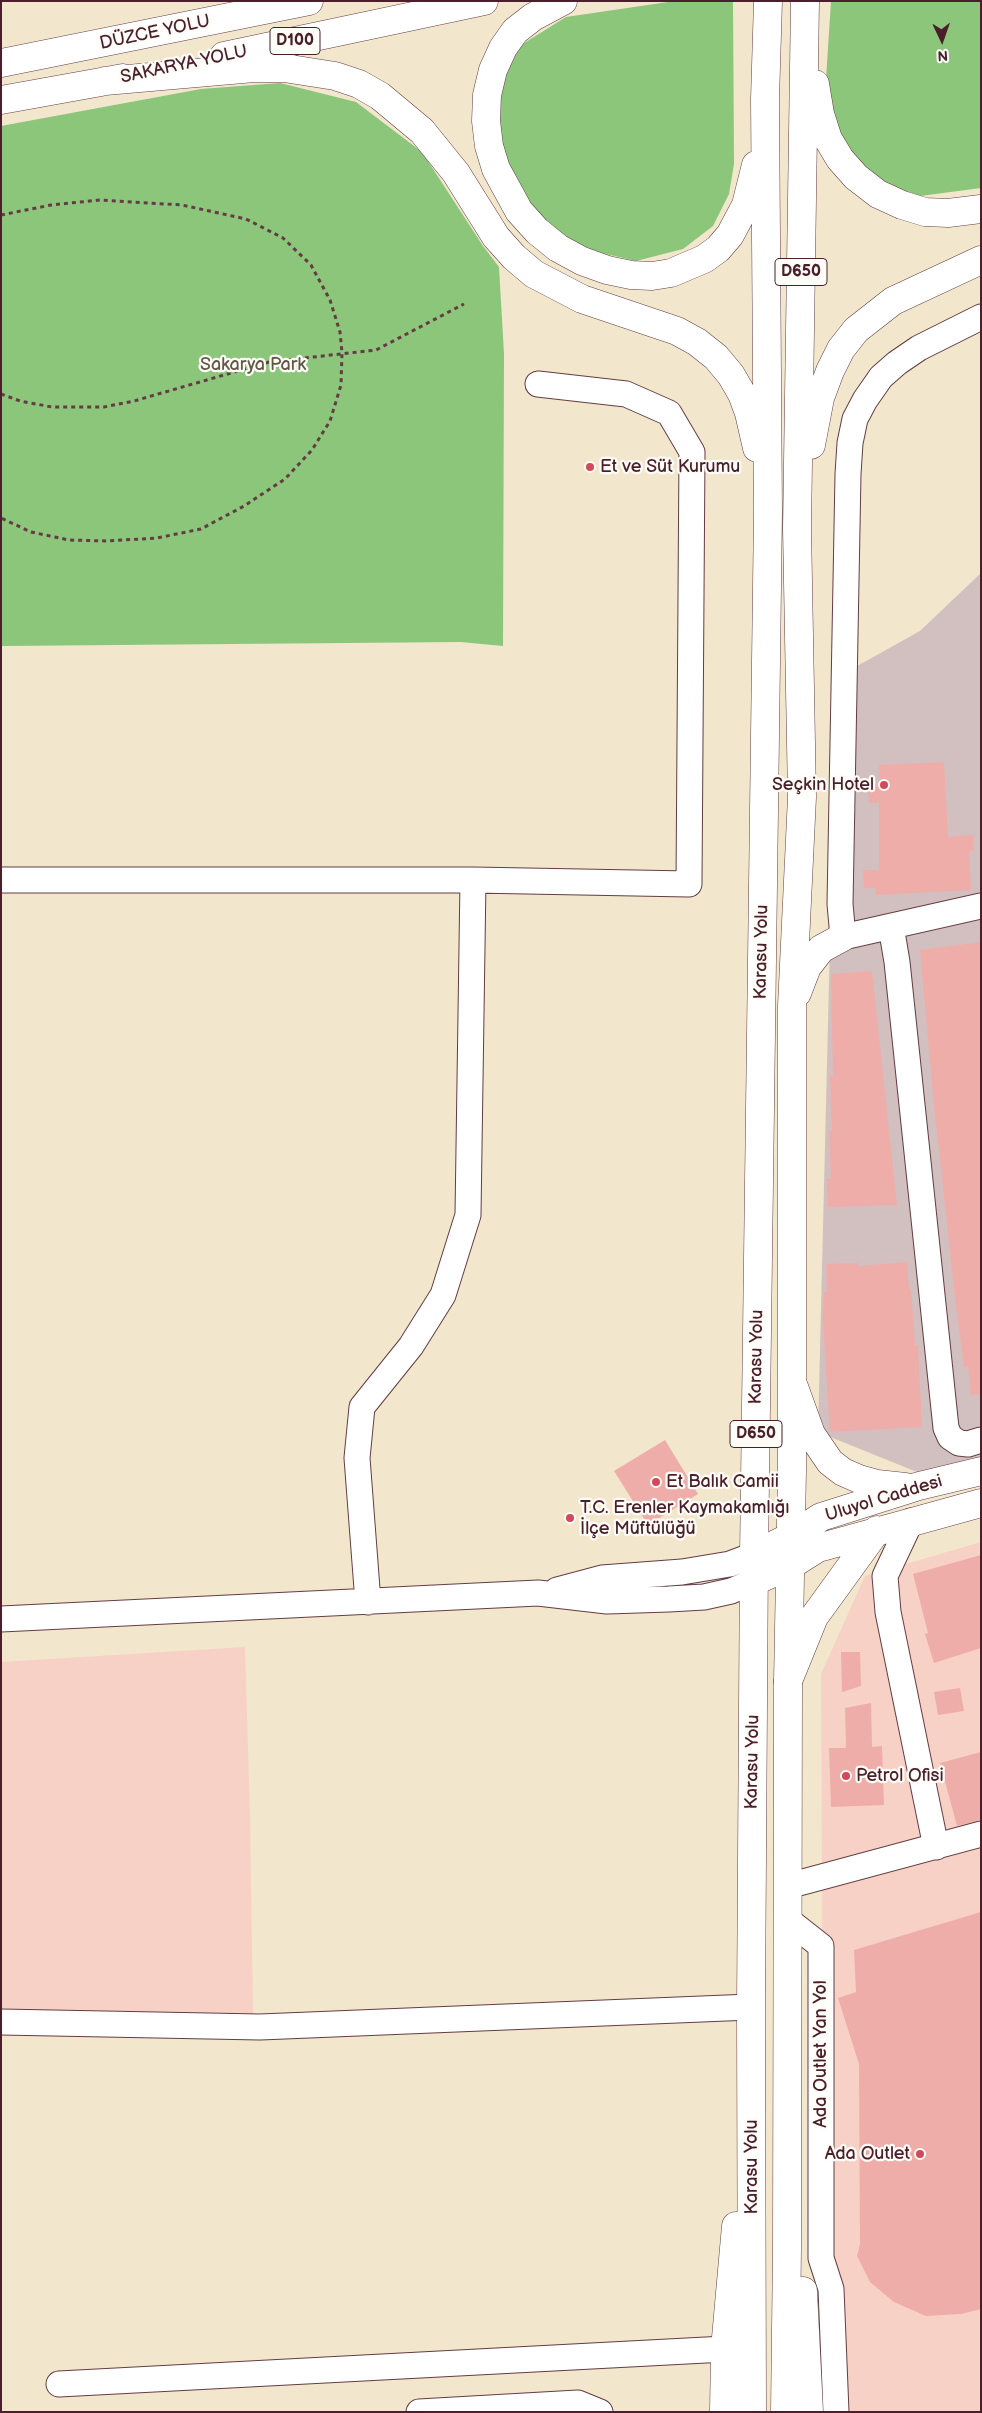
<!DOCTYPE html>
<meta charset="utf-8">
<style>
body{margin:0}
#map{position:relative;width:982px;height:2413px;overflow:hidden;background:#f2e6cc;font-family:"Balsamiq Sans",sans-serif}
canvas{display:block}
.frame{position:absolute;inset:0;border:2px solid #4a1f2b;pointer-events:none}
.north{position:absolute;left:917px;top:15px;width:50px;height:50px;-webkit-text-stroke:4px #fdfcf7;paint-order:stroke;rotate:177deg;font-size:14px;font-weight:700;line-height:20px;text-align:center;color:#4a1f2b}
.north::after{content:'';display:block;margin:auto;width:18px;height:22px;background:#4a1f2b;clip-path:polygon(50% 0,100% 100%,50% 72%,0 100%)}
</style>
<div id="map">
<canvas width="982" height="2413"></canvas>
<div class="frame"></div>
<div class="north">N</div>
</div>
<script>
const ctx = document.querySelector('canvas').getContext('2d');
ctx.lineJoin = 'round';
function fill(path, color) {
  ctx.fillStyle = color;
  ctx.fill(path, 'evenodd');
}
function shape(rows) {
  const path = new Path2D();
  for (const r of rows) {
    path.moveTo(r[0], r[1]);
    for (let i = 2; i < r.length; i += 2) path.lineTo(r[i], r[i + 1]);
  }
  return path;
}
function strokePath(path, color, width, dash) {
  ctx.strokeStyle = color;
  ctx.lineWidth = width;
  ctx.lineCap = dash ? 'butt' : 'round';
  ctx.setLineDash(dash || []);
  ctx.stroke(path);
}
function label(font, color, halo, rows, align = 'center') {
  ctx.font = font + ' "Balsamiq Sans",sans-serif';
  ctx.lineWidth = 4.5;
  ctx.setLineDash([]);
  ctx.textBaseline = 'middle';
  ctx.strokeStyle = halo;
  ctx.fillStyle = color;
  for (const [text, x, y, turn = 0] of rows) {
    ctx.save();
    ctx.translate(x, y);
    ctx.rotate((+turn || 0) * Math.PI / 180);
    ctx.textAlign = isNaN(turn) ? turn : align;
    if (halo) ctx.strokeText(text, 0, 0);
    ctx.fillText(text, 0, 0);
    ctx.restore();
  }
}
fill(shape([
 [981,1542,981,2412,825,2412,821,1674,865,1576],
 [245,1647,250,1818,253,2018,1,2013,1,1662]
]), '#f7d1c6');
fill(shape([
 [981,573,981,1458,922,1474,818,1432,830,941,841,675,920,631]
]), '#d2bfbf');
fill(shape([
 [675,1,733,1,734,164,729,194,713,226,683,249,636,261,580,248,527,204,500,148,490,98,505,55,566,17],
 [831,1,981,1,981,188,920,196,872,180,842,148,825,95],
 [280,83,356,102,422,152,483,246,499,267,504,354,503,646,461,642,1,646,1,126,201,89]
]), '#8bc67b');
fill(shape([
 [944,762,948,837,973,835,974,850,969,851,971,890,876,895,875,888,864,888,863,870,879,870,879,803,869,803,868,785,880,785,879,765],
 [981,942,981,1394,971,1395,968,1366,964,1367,956,1306,934,1106,920,950],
 [872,971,897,1205,828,1207,827,1179,831,1179,829,1131,832,1131,830,1076,833,1076,831,974],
 [907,1262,909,1289,911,1289,915,1345,918,1345,922,1427,830,1432,823,1321,824,1292,827,1292,826,1264,858,1263,858,1266],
 [665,1440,698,1494,648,1525,614,1471],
 [981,1555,981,1648,934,1663,925,1634,928,1633,913,1574],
 [841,1652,860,1652,861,1686,842,1692],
 [960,1688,964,1711,938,1715,934,1692],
 [871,1703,872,1747,882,1746,884,1805,831,1807,829,1748,846,1748,845,1708],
 [981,1752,981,1820,957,1826,940,1763],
 [981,1912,981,2309,961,2314,926,2316,894,2302,870,2282,857,2256,860,2244,859,2064,838,1998,856,1992,854,1950]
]), '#efada9');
const minor = shape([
 [981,317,919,348,897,363,881,377,865,400,855,419,850,443,848,474,840,904,843,937,981,906],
 [1,880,473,880],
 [891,926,897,962,946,1428,950,1437,959,1443,968,1444,981,1440],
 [911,1521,885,1576,888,1612,936,1847],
 [557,1590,602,1578,682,1572,730,1564,754,1555],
 [368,1602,357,1458,362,1407,411,1346,443,1295,468,1215,473,880,689,884,692,452,669,413,626,394,538,384],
 [1,1619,538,1593,607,1601,669,1599,704,1597,731,1591,755,1581],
 [788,1886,981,1834],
 [788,1920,821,1946,821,2258,831,2289,836,2412],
 [1,2022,260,2027,751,2007],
 [59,2384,725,2349],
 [419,2412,578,2403,600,2412]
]);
const major = shape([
 [794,1387,811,1434,830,1462,843,1472,859,1479,877,1484,905,1487],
 [754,1555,792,1536,821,1517,919,1486,981,1471],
 [755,1581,791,1565,818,1548,981,1503],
 [788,1681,814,1617,877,1530],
 [724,2412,725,2349]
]);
const highway = shape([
 [563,1,533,17,515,31,503,48,493,70,487,95,486,121,489,146,496,169,519,211,537,231,558,248,582,261,607,270,631,275,652,276,671,273,704,259,718,249,730,235,746,205,756,165],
 [224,56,484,1],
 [1,63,309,1],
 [105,81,254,68,284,68,335,76,359,84,380,96,422,131,456,173,496,237,514,257,534,274,582,299,677,331,697,342,716,357,731,375,742,394,749,413,757,448],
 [815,84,820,114,828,139,840,159,856,177,878,194,902,205,925,212,948,213,981,209],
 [1,100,123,78],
 [811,445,820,398,830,371,841,349,856,330,893,301,981,260],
 [797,993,807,967,821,949,843,937],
 [803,2291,809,2412],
 [725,2349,736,2226],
 [752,2412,751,2007,754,1555,768,512,765,99,768,1],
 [785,2412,787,2248,788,1682,792,1470,792,1006,802,797,797,528,805,1]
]);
strokePath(minor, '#633d43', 27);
strokePath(major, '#633d43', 29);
strokePath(highway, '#633d43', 29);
strokePath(shape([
 [1,215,51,205,100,200,182,205,246,219,283,238,311,265,330,300,340,332,342,353,341,385,330,421,312,450,285,479,244,506,201,529,157,538,107,541,69,540,31,532,1,518],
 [1,394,20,401,52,407,104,407,134,401,269,362,376,350,464,304]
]), '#633d43', 3, [4, 4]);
strokePath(minor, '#fff', 25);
strokePath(major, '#fff', 28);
strokePath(highway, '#fff', 28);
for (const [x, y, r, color] of [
 [590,467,5,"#d1495b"],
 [884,785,5,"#d1495b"],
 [656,1482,5,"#d1495b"],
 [570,1518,5,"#d1495b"],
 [846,1776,5,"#d1495b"],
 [920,2154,5,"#d1495b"]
]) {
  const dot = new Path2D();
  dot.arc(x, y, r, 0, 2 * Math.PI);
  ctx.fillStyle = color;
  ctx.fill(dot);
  strokePath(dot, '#fdfcf7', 2);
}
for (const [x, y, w] of [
 [295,41,50],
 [801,272,52],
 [756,1434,52]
]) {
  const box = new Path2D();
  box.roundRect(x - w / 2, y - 13.5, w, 27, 4);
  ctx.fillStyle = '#fdfcf7';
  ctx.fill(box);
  strokePath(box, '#4a1f2b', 1);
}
label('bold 16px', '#4a1f2b', null, [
 ["D100",295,41],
 ["D650",801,272],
 ["D650",756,1434]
]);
label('18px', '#4a1f2b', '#fdfcf7', [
 ["DÜZCE YOLU",155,33,-12],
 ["SAKARYA YOLU",184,65,-12],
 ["Karasu Yolu",762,952,-89],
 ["Karasu Yolu",757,1357,-89],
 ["Uluyol Caddesi",884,1499,-17],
 ["Karasu Yolu",753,1762,-89],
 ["Ada Outlet Yan Yol",821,2054,-90],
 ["Karasu Yolu",752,2167,-90]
]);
label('18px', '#615947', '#fdfcf7', [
 ["Sakarya Park",253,365]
]);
label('18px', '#4a1f2b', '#fdfcf7', [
 ["Et ve Süt Kurumu",600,467],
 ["Seçkin Hotel",874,785,"right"],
 ["Et Balık Camii",666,1482],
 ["T.C. Erenler Kaymakamlığı",580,1508],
 ["İlçe Müftülüğü",580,1529],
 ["Petrol Ofisi",856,1776],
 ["Ada Outlet",910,2154,"right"]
], 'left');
</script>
